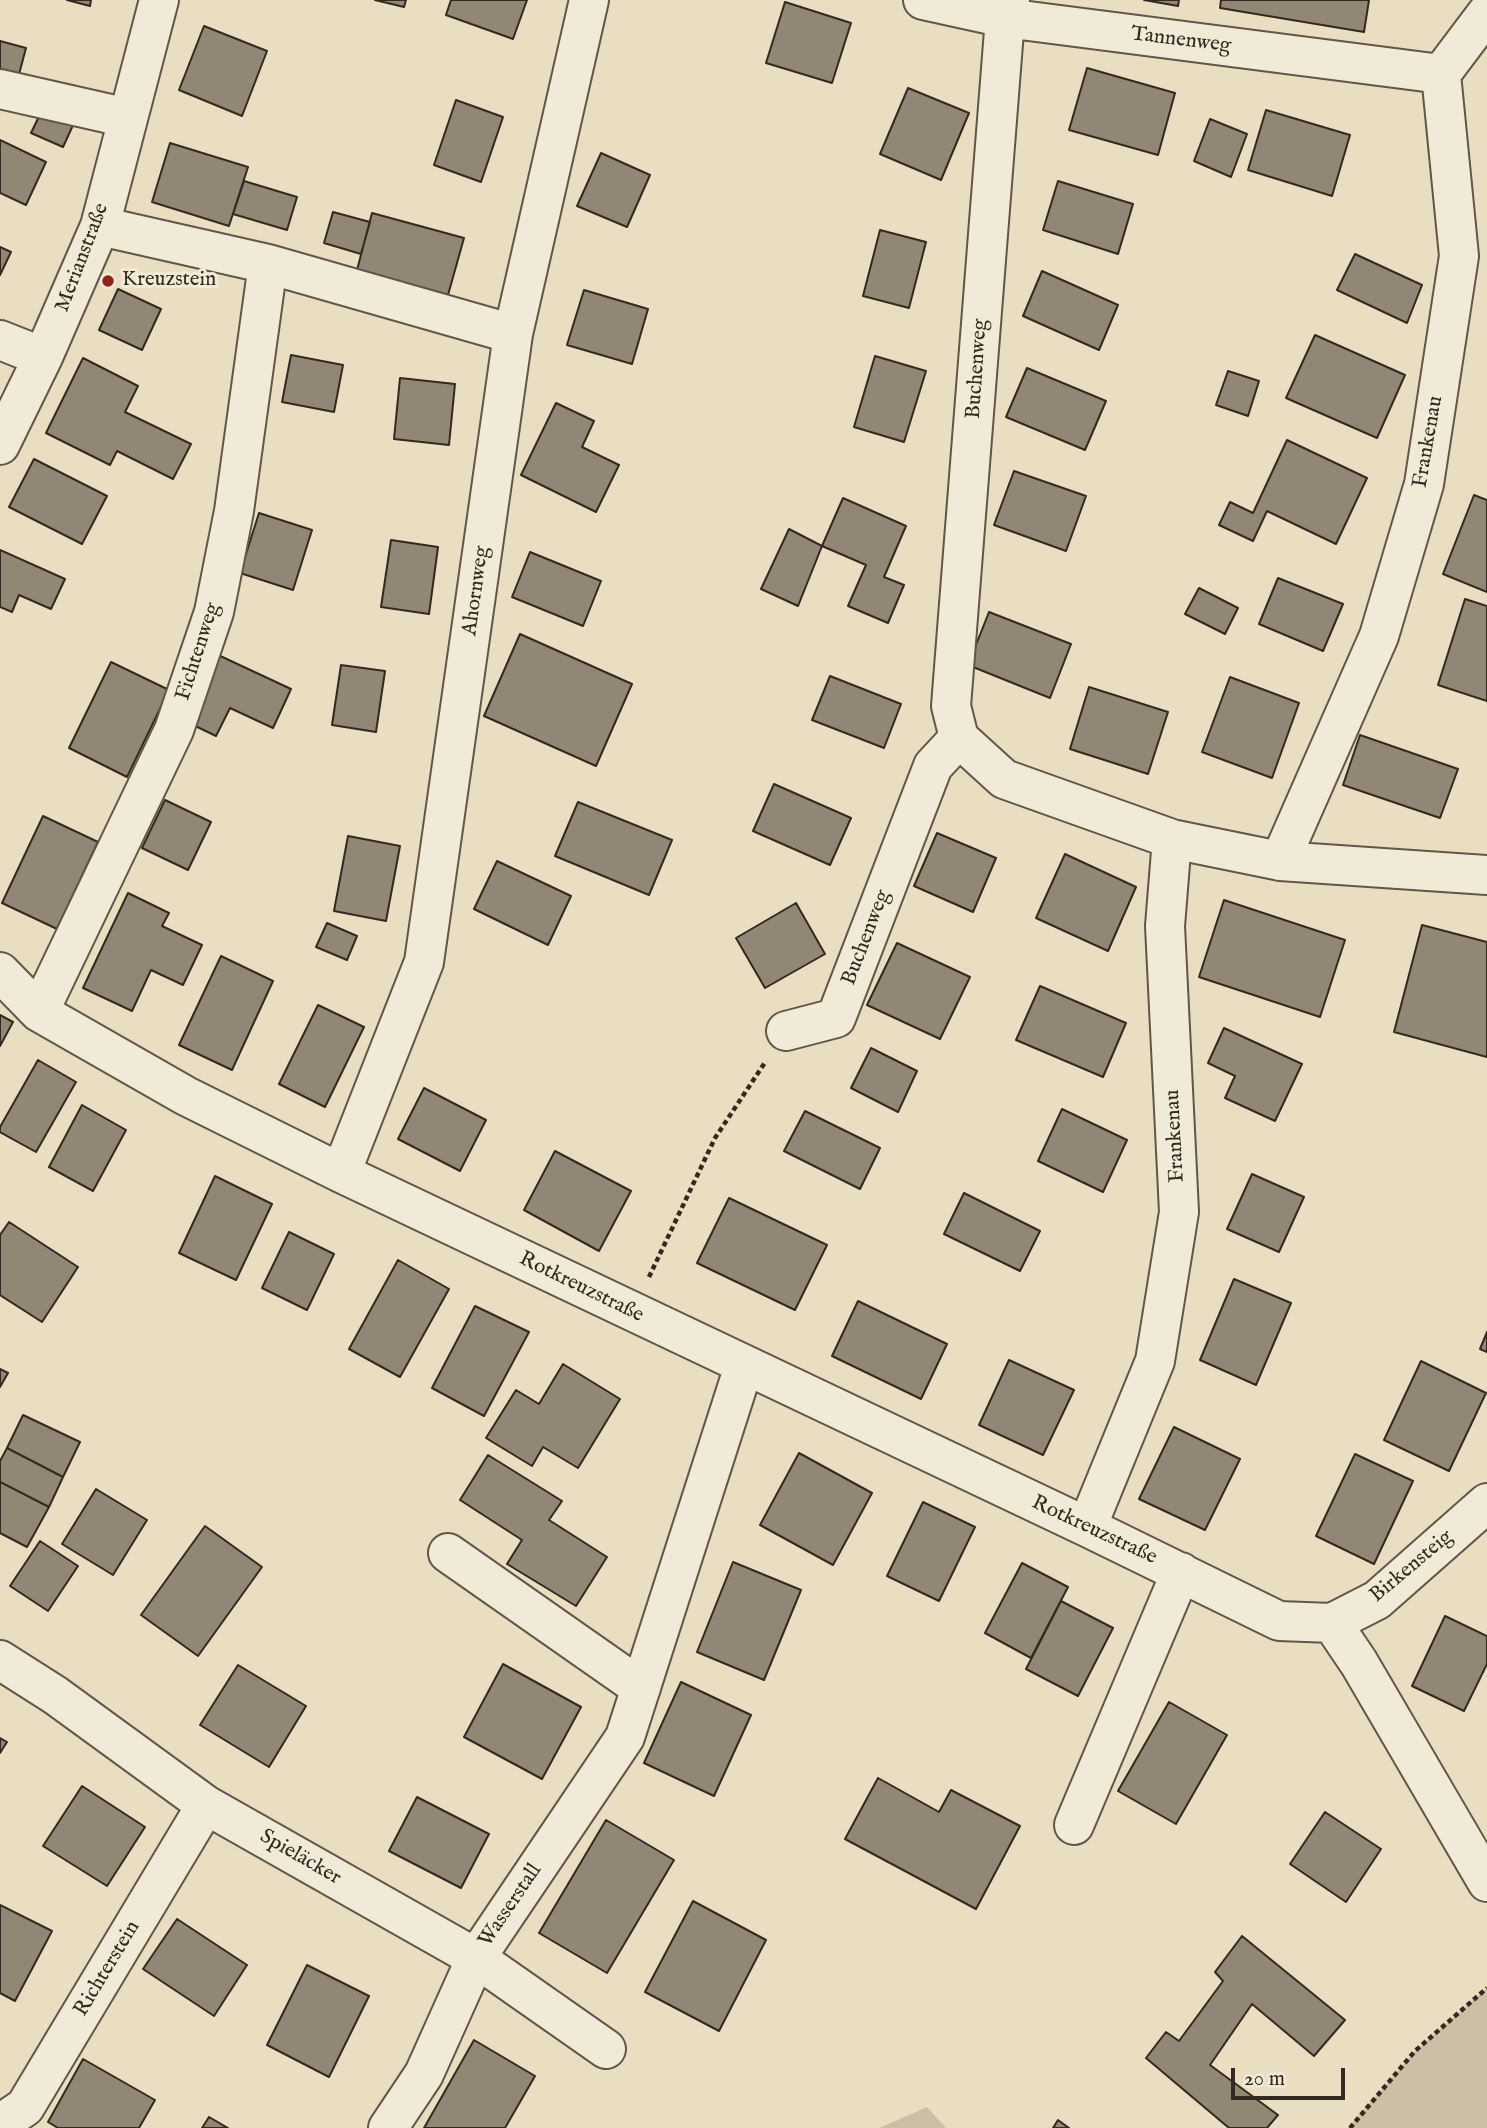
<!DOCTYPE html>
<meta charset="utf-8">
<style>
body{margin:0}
#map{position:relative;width:1487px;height:2128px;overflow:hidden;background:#eadec2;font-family:"IM FELL English",serif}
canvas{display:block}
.scale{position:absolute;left:1231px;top:2068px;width:114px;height:32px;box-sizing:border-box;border:4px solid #33291f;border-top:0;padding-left:9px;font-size:21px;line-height:24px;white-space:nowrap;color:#33291f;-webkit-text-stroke:5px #f1ead7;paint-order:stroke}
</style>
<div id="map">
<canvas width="1487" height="2128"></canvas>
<div class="scale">20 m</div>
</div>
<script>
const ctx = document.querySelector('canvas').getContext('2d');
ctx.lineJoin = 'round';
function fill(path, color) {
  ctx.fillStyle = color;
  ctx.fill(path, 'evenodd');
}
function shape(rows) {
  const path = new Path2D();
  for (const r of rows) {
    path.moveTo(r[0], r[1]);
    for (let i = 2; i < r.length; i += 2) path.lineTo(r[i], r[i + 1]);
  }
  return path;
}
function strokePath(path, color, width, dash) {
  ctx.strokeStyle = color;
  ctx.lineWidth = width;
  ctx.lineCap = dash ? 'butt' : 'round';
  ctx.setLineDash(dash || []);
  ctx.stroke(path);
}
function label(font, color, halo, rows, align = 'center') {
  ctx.font = font + ' "IM FELL English",serif';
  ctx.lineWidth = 6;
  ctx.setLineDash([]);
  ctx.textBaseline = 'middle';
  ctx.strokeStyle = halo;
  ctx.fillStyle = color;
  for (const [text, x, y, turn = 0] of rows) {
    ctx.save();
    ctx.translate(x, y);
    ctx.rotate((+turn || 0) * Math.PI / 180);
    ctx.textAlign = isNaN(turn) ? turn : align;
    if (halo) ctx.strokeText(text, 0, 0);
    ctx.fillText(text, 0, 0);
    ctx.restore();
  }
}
fill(shape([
 [1487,1988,1487,2128,1348,2128,1415,2051],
 [927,2107,946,2128,879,2128]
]), '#cbbfa6');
const building = shape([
 [67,0,91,0,90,6,67,0],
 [375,0,406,0,404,7,375,0],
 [451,0,527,0,513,39,446,15,451,0],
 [1144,0,1179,0,1178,6,1144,0],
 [1221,0,1369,0,1364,32,1220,8,1221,0],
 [785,2,851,23,832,83,766,63,785,2],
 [204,26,267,51,242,116,179,90,204,26],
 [0,41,26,48,18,78,0,73,0,41],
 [1087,68,1175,93,1158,155,1069,130,1087,68],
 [908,88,969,113,941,180,880,154,908,88],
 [456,100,503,117,481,182,434,165,456,100],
 [43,108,74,123,63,147,31,133,43,108],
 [1266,110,1350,135,1332,196,1248,170,1266,110],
 [1210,119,1247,134,1231,177,1194,161,1210,119],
 [0,140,46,162,26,205,0,193,0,140],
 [170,143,248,167,229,226,152,202,170,143],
 [601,153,650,175,627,227,577,206,601,153],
 [244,181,297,197,287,230,233,214,244,181],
 [1058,181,1133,204,1118,254,1043,230,1058,181],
 [333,212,370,222,361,254,324,243,333,212],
 [372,213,464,238,448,295,357,270,372,213],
 [880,230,926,242,909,308,863,296,880,230],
 [0,247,11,252,0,275,0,247],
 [1355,254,1422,285,1407,323,1337,290,1355,254],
 [1042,271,1118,305,1099,350,1023,316,1042,271],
 [118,289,161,309,142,350,99,330,118,289],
 [584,290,648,309,632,364,567,345,584,290],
 [1315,335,1405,375,1377,438,1286,398,1315,335],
 [291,355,343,365,334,412,282,402,291,355],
 [875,356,926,371,904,442,854,427,875,356],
 [83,358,138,386,125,412,191,444,173,479,117,451,110,465,46,433,83,358],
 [1027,368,1106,401,1085,450,1006,417,1027,368],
 [1228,371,1259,381,1248,416,1216,405,1228,371],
 [400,378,455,384,449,445,394,439,400,378],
 [556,403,594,421,582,447,619,465,596,512,521,475,556,403],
 [1287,440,1367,478,1336,544,1267,511,1253,541,1219,525,1230,502,1253,513,1287,440],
 [34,459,107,496,82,544,9,507,34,459],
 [1014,471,1086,496,1066,551,994,525,1014,471],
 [1474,495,1487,500,1487,592,1443,574,1474,495],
 [843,498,906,526,884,577,904,585,888,623,848,606,866,565,822,546,843,498],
 [259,513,312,530,293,590,240,573,259,513],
 [789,529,822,546,798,606,761,589,789,529],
 [391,540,438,547,429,614,381,607,391,540],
 [0,550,65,579,51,609,19,595,12,612,0,607,0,550],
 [530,552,601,581,583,626,512,597,530,552],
 [1278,578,1343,604,1323,651,1259,624,1278,578],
 [1199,588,1238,608,1225,634,1185,614,1199,588],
 [1465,599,1487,606,1487,701,1438,685,1465,599],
 [989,612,1071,644,1050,698,968,665,989,612],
 [520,634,632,684,596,766,484,716,520,634],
 [216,654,291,689,273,728,230,708,216,736,185,721,216,654],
 [111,662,169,690,127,777,69,748,111,662],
 [341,665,385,671,376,732,332,725,341,665],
 [830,676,901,704,884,748,812,720,830,676],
 [1230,677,1299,703,1272,778,1202,752,1230,677],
 [1089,687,1168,712,1148,774,1070,749,1089,687],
 [1360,735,1458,769,1440,818,1343,785,1360,735],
 [774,784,851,818,830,865,753,831,774,784],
 [165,800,211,822,188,870,142,848,165,800],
 [578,802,672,840,649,895,555,856,578,802],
 [43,816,98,842,57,929,2,903,43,816],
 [937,833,996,858,973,912,914,886,937,833],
 [348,836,400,846,386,921,334,911,348,836],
 [1065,854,1136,887,1108,951,1036,918,1065,854],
 [497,861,571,896,548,945,474,909,497,861],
 [128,893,169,913,162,926,202,945,183,985,151,970,132,1011,83,988,128,893],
 [1224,900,1345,940,1320,1017,1199,977,1224,900],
 [796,903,825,954,765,988,736,938,796,903],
 [327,923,357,936,347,960,316,947,327,923],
 [1422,925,1487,942,1487,1057,1394,1032,1422,925],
 [897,943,970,977,940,1039,867,1005,897,943],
 [221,956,273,981,232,1070,179,1045,221,956],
 [1040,986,1126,1023,1103,1077,1016,1040,1040,986],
 [318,1005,364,1027,325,1107,279,1084,318,1005],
 [0,1015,13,1022,0,1046,0,1015],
 [1224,1028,1302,1064,1275,1121,1225,1098,1235,1076,1208,1063,1224,1028],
 [871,1048,917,1071,898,1112,851,1088,871,1048],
 [38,1060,76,1082,36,1152,0,1132,0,1127,38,1060],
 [424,1088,486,1120,460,1171,398,1139,424,1088],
 [82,1105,126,1130,93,1191,49,1167,82,1105],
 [1062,1109,1127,1140,1103,1192,1038,1161,1062,1109],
 [805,1111,880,1148,860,1189,784,1151,805,1111],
 [555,1151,631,1191,599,1251,524,1210,555,1151],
 [1252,1174,1304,1197,1279,1252,1227,1229,1252,1174],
 [215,1176,272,1204,236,1280,179,1253,215,1176],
 [964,1193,1040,1231,1020,1271,944,1234,964,1193],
 [729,1198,827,1245,795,1310,697,1263,729,1198],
 [9,1222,78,1267,42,1322,0,1295,0,1235,9,1222],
 [289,1232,334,1254,307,1310,262,1288,289,1232],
 [398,1260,449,1289,400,1377,349,1349,398,1260],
 [1234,1279,1291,1303,1256,1385,1200,1360,1234,1279],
 [858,1301,947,1344,921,1399,832,1356,858,1301],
 [475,1306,529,1332,484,1416,432,1388,475,1306],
 [1487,1332,1487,1352,1480,1349,1487,1332],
 [1009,1360,1074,1390,1043,1455,979,1425,1009,1360],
 [1421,1361,1486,1393,1449,1471,1384,1440,1421,1361],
 [563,1364,620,1399,578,1468,543,1447,532,1466,486,1438,516,1390,539,1404,563,1364],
 [0,1369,8,1373,0,1387,0,1369],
 [23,1415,80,1442,63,1477,7,1448,23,1415],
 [1174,1427,1240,1459,1205,1530,1139,1499,1174,1427],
 [7,1448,63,1477,49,1507,0,1482,0,1461,7,1448],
 [799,1453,872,1493,833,1565,760,1525,799,1453],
 [1355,1454,1413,1481,1374,1564,1316,1536,1355,1454],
 [488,1455,562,1501,549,1520,607,1557,576,1606,507,1564,522,1540,460,1500,488,1455],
 [0,1482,49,1507,27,1547,0,1533,0,1482],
 [96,1489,147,1520,113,1575,62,1544,96,1489],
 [923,1502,975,1527,939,1601,887,1576,923,1502],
 [205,1526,262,1567,198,1656,141,1615,205,1526],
 [40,1541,78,1566,48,1611,10,1586,40,1541],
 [733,1562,801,1590,764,1680,697,1652,733,1562],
 [1022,1563,1068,1587,1031,1658,985,1633,1022,1563],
 [1061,1601,1113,1628,1078,1696,1026,1669,1061,1601],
 [1445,1616,1487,1636,1487,1664,1464,1711,1412,1686,1445,1616],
 [503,1664,581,1707,542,1779,464,1737,503,1664],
 [238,1665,306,1706,269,1767,200,1725,238,1665],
 [681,1682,751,1715,714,1796,644,1763,681,1682],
 [1169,1702,1227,1735,1176,1824,1118,1791,1169,1702],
 [0,1738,7,1742,0,1753,0,1738],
 [878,1778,939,1812,951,1790,1020,1826,976,1909,845,1839,878,1778],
 [82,1786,145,1827,107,1886,43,1846,82,1786],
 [417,1797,489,1834,461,1888,389,1851,417,1797],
 [1325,1812,1381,1849,1346,1902,1290,1864,1325,1812],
 [606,1820,674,1860,607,1973,539,1933,606,1820],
 [693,1901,766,1940,719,2031,645,1992,693,1901],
 [0,1905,52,1931,15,2001,0,1993,0,1905],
 [177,1919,247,1965,214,2016,143,1969,177,1919],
 [1242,1936,1345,2020,1314,2056,1252,2004,1210,2065,1278,2115,1267,2128,1229,2128,1146,2058,1166,2032,1179,2041,1223,1981,1215,1972,1242,1936],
 [307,1965,369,1996,329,2077,267,2045,307,1965],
 [474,2040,535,2076,505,2128,424,2128,474,2040],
 [83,2059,155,2100,139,2128,58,2128,48,2122,83,2059],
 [209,2117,228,2128,202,2128,209,2117],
 [1058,2120,1069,2128,1053,2128,1058,2120]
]);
fill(building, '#928774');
strokePath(building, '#33291f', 2);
const minor = shape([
 [923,0,1005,18,1441,74],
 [1010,0,1005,18,951,706,959,738,1004,779,1172,839,1280,861,1487,875],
 [0,89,128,118],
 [100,226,268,264,513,334],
 [0,340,43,357],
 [0,445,43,357,100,226,159,0],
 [1280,861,1379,636,1424,484,1459,256,1441,74,1487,13],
 [0,972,39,1012,186,1096,341,1173,1087,1527,1279,1621,1332,1623,1377,1600,1487,1503],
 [39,1012,174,730,214,612,234,511,268,264],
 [786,1031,836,1018,933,766,959,738],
 [341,1173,424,962,513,334,589,0],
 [1087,1527,1155,1361,1179,1212,1165,926,1172,839],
 [448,1553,641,1688],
 [1332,1623,1359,1663,1487,1882],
 [0,1660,55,1695,206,1805,476,1958,606,2049],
 [1074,1825,1181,1572],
 [0,2124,25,2107,206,1805],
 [388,2128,424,2074,476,1958,625,1737,744,1366]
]);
strokePath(minor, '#615648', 42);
strokePath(shape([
 [649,1277,715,1138,766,1061],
 [1350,2128,1415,2051,1487,1988]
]), '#33291f', 4.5, [5, 3.5]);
strokePath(minor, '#f1ead7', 38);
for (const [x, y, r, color] of [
 [108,281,7,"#8f2418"]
]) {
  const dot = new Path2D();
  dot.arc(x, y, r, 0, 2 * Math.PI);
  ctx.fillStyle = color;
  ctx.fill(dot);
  strokePath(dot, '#f1ead7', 2.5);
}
label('21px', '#33291f', '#f1ead7', [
 ["Tannenweg",1181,41,7],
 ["Merianstraße",83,258,-69],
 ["Buchenweg",978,369,-86],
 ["Frankenau",1429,442,-80],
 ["Ahornweg",477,591,-82],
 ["Fichtenweg",199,652,-72],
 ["Buchenweg",867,938,-69],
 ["Frankenau",1176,1136,-93],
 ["Rotkreuzstraße",581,1288,26],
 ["Rotkreuzstraße",1094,1531,25],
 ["Birkensteig",1412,1567,-40],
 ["Spieläcker",300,1858,30],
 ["Wasserstall",511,1906,-56],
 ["Richterstein",108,1969,-59]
]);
label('21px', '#33291f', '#f1ead7', [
 ["Kreuzstein",122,281]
], 'left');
</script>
